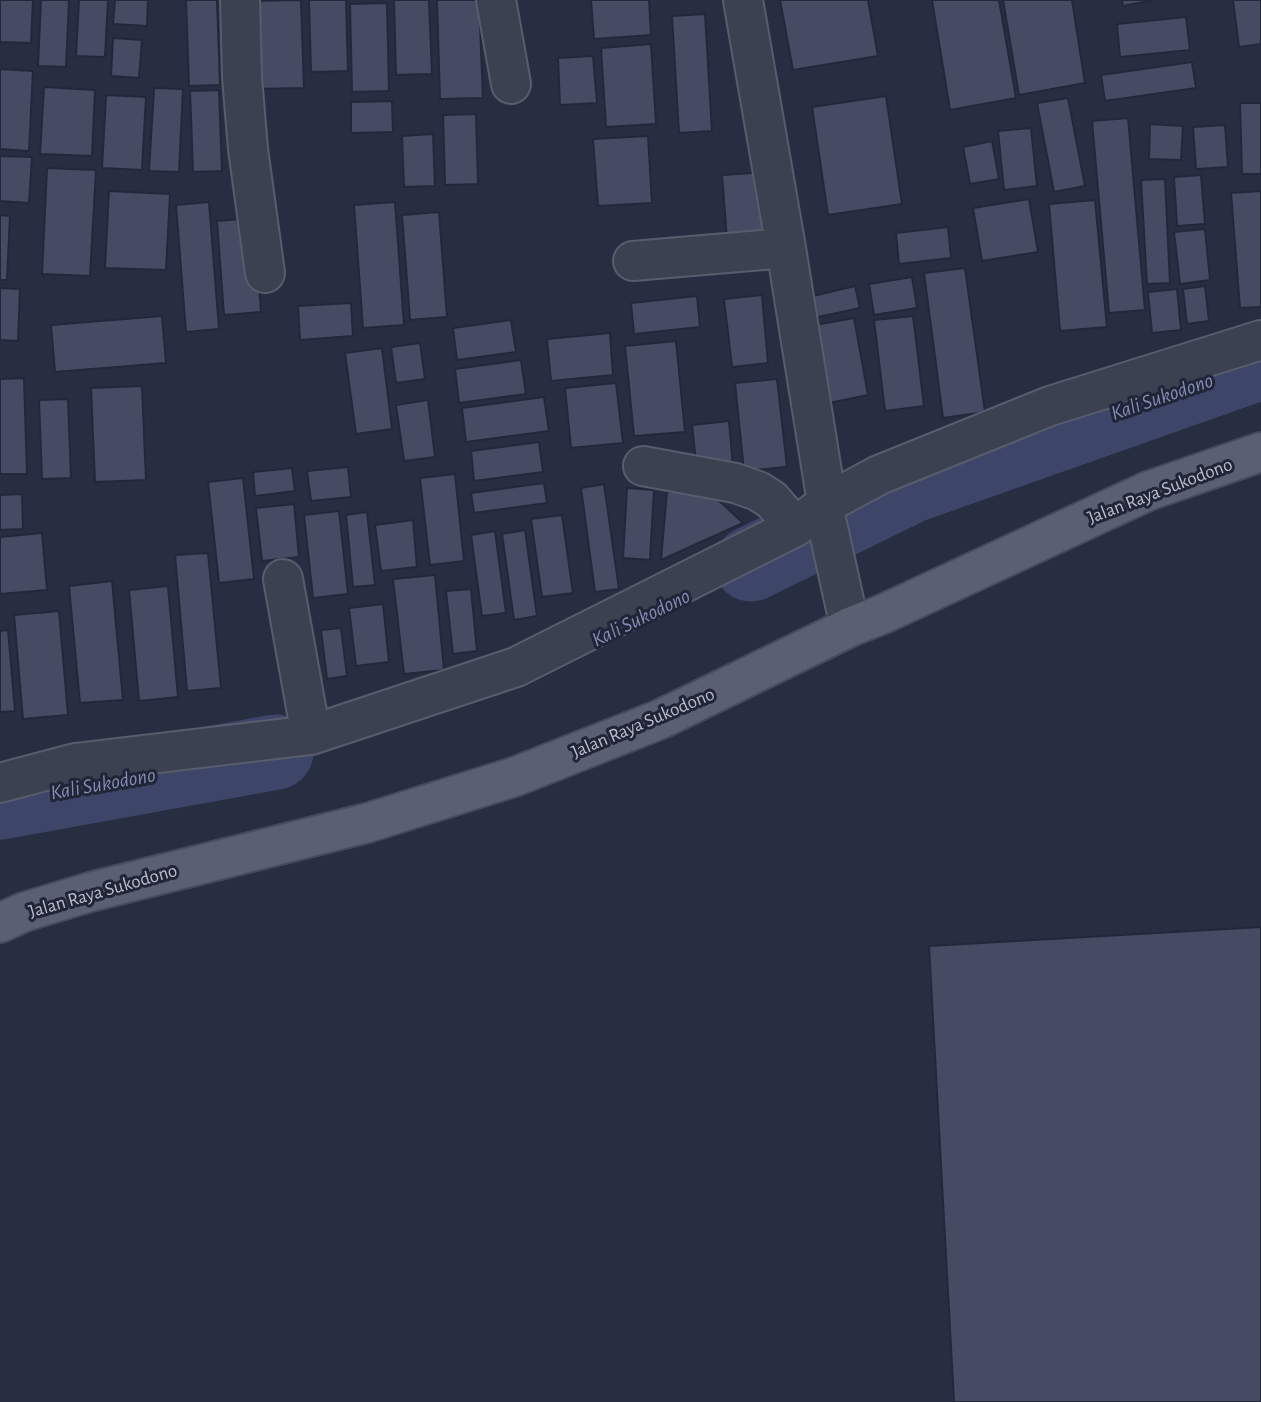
<!DOCTYPE html>
<style>
body{margin:0}
canvas{display:block;background:#282e42}
</style>
<canvas width="1261" height="1402"></canvas>
<script>
const ctx = document.querySelector('canvas').getContext('2d');
ctx.lineJoin = 'round';
function shape(rows) {
  const path = new Path2D();
  for (const r of rows) {
    path.moveTo(r[0], r[1]);
    for (let i = 2; i < r.length; i += 2) path.lineTo(r[i], r[i + 1]);
  }
  return path;
}
function strokePath(path, color, width, dash) {
  ctx.strokeStyle = color;
  ctx.lineWidth = width;
  ctx.lineCap = dash ? 'butt' : 'round';
  ctx.setLineDash(dash || []);
  ctx.stroke(path);
}
function fill(path, color) {
  ctx.fillStyle = color;
  ctx.fill(path, 'evenodd');
}
function label(font, color, halo, rows, align = 'center') {
  ctx.font = font + ' "Alegreya Sans",sans-serif';
  ctx.lineWidth = 6;
  ctx.setLineDash([]);
  ctx.textBaseline = 'middle';
  ctx.strokeStyle = halo;
  ctx.fillStyle = color;
  for (const [text, x, y, turn = 0] of rows) {
    ctx.save();
    ctx.translate(x, y);
    ctx.rotate((+turn || 0) * Math.PI / 180);
    ctx.textAlign = isNaN(turn) ? turn : align;
    if (halo) ctx.strokeText(text, 0, 0);
    ctx.fillText(text, 0, 0);
    ctx.restore();
  }
}
strokePath(shape([
 [751,564,910,486,1261,362],
 [0,802,276,752]
]), '#3d4669', 75);
const building = shape([
 [0,0,33,0,31,43,0,42,0,0],
 [41,0,69,0,66,67,38,66,41,0],
 [79,0,108,0,105,57,76,56,79,0],
 [115,0,148,0,147,26,113,24,115,0],
 [186,0,217,0,220,85,189,86,186,0],
 [301,0,304,88,255,89,253,1,301,0],
 [309,0,346,0,348,71,311,72,309,0],
 [394,0,429,0,432,74,396,75,394,0],
 [437,0,479,0,483,98,440,99,437,0],
 [591,0,649,0,651,35,594,39,591,0],
 [780,0,868,0,878,56,793,70,780,0],
 [932,0,999,0,1016,98,950,110,932,0],
 [1003,0,1072,0,1085,83,1019,95,1003,0],
 [1122,0,1154,0,1123,6,1122,0],
 [1233,0,1261,0,1261,44,1239,47,1233,0],
 [387,3,389,91,352,92,350,4,387,3],
 [705,14,712,131,679,133,672,16,705,14],
 [1186,17,1190,50,1120,57,1117,24,1186,17],
 [113,38,142,40,139,78,111,76,113,38],
 [651,44,656,124,606,127,601,48,651,44],
 [593,56,597,103,560,105,558,58,593,56],
 [1192,62,1196,88,1105,101,1101,75,1192,62],
 [0,69,33,71,29,151,0,149,0,69],
 [44,87,95,90,92,156,40,154,44,87],
 [154,88,183,89,179,172,149,171,154,88],
 [219,90,222,171,193,172,190,91,219,90],
 [106,95,146,97,142,170,102,168,106,95],
 [886,96,902,204,828,215,812,107,886,96],
 [1068,98,1085,186,1054,192,1037,103,1068,98],
 [392,101,393,132,351,133,351,102,392,101],
 [1240,103,1261,103,1261,174,1242,174,1240,103],
 [476,114,478,184,445,185,443,115,476,114],
 [1128,118,1145,310,1109,313,1092,121,1128,118],
 [1150,124,1183,126,1181,160,1149,159,1150,124],
 [1225,125,1228,167,1196,169,1193,127,1225,125],
 [1031,128,1037,186,1004,190,998,131,1031,128],
 [433,134,435,186,404,187,402,136,433,134],
 [648,136,652,203,598,206,593,139,648,136],
 [992,141,999,179,970,184,963,147,992,141],
 [0,156,32,157,29,203,0,201,0,156],
 [47,168,96,170,90,276,42,274,47,168],
 [767,172,771,237,727,240,722,175,767,172],
 [1201,175,1205,224,1177,226,1174,177,1201,175],
 [1165,179,1170,283,1147,284,1141,180,1165,179],
 [109,191,170,194,166,270,105,268,109,191],
 [1261,191,1261,307,1240,308,1231,193,1261,191],
 [1029,199,1038,252,982,261,973,208,1029,199],
 [1095,200,1107,327,1060,331,1049,204,1095,200],
 [209,202,219,329,186,332,176,205,209,202],
 [395,202,404,325,363,328,354,205,395,202],
 [439,212,447,317,410,320,402,215,439,212],
 [0,215,10,216,7,280,0,280,0,215],
 [254,218,261,312,224,315,217,221,254,218],
 [948,227,951,258,899,264,896,233,948,227],
 [1205,229,1210,280,1180,284,1174,232,1205,229],
 [965,268,985,412,943,418,924,273,965,268],
 [912,277,917,308,874,315,869,284,912,277],
 [855,286,860,308,809,319,805,298,855,286],
 [1205,286,1209,321,1187,324,1183,289,1205,286],
 [0,288,20,289,18,341,0,340,0,288],
 [1177,289,1181,330,1152,333,1148,292,1177,289],
 [762,295,768,363,732,367,724,299,762,295],
 [697,296,700,327,634,334,631,303,697,296],
 [351,303,353,336,300,340,298,306,351,303],
 [162,316,166,363,55,372,51,325,162,316],
 [913,316,924,406,885,411,874,320,913,316],
 [854,318,868,395,829,403,815,325,854,318],
 [511,320,516,352,457,360,453,328,511,320],
 [610,333,613,375,551,381,547,339,610,333],
 [676,341,685,432,634,436,625,346,676,341],
 [420,343,425,379,396,383,391,347,420,343],
 [382,348,392,429,356,434,345,353,382,348],
 [521,360,526,394,459,403,455,369,521,360],
 [24,378,27,474,0,474,0,379,24,378],
 [777,379,787,467,744,471,735,383,777,379],
 [616,383,623,443,571,448,565,388,616,383],
 [142,386,146,480,95,482,91,388,142,386],
 [544,397,549,431,466,442,462,408,544,397],
 [68,399,71,478,42,479,39,400,68,399],
 [428,400,435,457,404,461,396,405,428,400],
 [729,421,733,467,697,471,692,425,729,421],
 [539,442,543,472,474,481,471,451,539,442],
 [348,467,351,497,311,501,307,471,348,467],
 [292,468,295,491,255,496,253,472,292,468],
 [455,474,464,561,430,565,420,478,455,474],
 [243,478,254,579,219,583,208,482,243,478],
 [544,483,547,503,474,513,471,493,544,483],
 [604,484,619,589,595,592,581,488,604,484],
 [627,488,654,490,650,560,623,558,627,488],
 [667,491,714,496,743,523,661,560,667,491],
 [22,494,23,529,0,530,0,495,22,494],
 [294,504,299,557,262,561,256,508,294,504],
 [339,511,348,594,313,598,304,515,339,511],
 [367,512,375,585,353,587,346,515,367,512],
 [562,515,573,593,542,597,531,519,562,515],
 [413,520,417,567,381,571,375,525,413,520],
 [525,530,537,616,514,620,502,534,525,530],
 [495,531,506,613,482,616,471,535,495,531],
 [42,533,47,590,0,594,0,537,42,533],
 [208,553,221,688,187,691,175,555,208,553],
 [435,575,444,670,404,674,393,579,435,575],
 [112,581,123,700,80,703,69,586,112,581],
 [168,586,178,697,139,701,129,590,168,586],
 [471,589,477,651,453,654,446,591,471,589],
 [383,604,389,662,356,666,349,608,383,604],
 [59,611,68,715,23,719,14,615,59,611],
 [341,628,347,676,327,679,321,630,341,628],
 [8,630,15,711,0,712,0,631,8,630],
 [1261,927,1261,1402,954,1402,929,946,1261,927]
]);
fill(building, '#444b62');
strokePath(building, '#23273a', 2);
const minor = shape([
 [240,0,242,77,248,149,265,273],
 [496,0,511,84],
 [743,0,786,248,827,503,826,519,850,627],
 [633,261,786,248],
 [643,466,735,483,758,491,772,500,795,527],
 [283,579,311,735],
 [0,783,75,763,311,735,516,667,795,527,827,503,879,475,1050,406,1261,340]
]);
const major = shape([
 [0,923,24,912,90,892,367,823,514,777,661,719,850,627,883,614,1148,491,1261,452]
]);
strokePath(minor, '#585c6c', 42);
strokePath(major, '#464a5b', 42);
strokePath(minor, '#3c4152', 38);
strokePath(major, '#5b5f72', 38);
label('19px', '#babdcc', '#212538', [
 ["Jalan Raya Sukodono",1160,491,-21],
 ["Jalan Raya Sukodono",643,723,-23],
 ["Jalan Raya Sukodono",103,891,-16]
]);
label('italic 21px', '#838db2', '#212538', [
 ["Kali Sukodono",1162,397,-19],
 ["Kali Sukodono",641,618,-26],
 ["Kali Sukodono",103,784,-10]
]);
</script>
